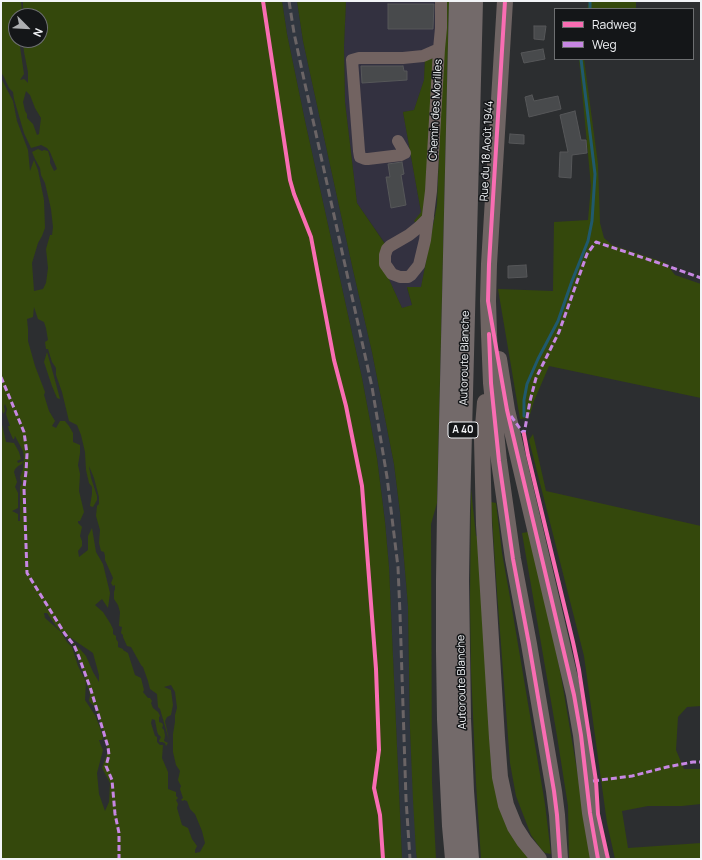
<!DOCTYPE html>
<meta charset="utf-8">
<style>
body{margin:0}
#map{position:relative;width:702px;height:860px;overflow:hidden;background:#2c2e30;font-family:Manrope,sans-serif}
canvas{display:block}
.frame{position:absolute;inset:0;border:2px solid #f2f4f7;pointer-events:none}
.legend{position:absolute;left:554px;top:8px;width:140px;height:52px;box-sizing:border-box;background:#141618;border:1px solid #6d6f71;margin:0;padding:5px 7px;list-style:none;font-size:12px;color:#f2f4f7}
.legend li{display:flex;align-items:center;gap:8px;height:20px}
.legend b{width:20px;border:1px solid #6d6f71}
.north{position:absolute;left:8px;top:8px;width:40px;height:40px;box-sizing:border-box;background:#141618;border:1px solid #6d6f71;border-radius:50%;rotate:114deg;font-size:11px;font-weight:700;line-height:16px;text-align:center;color:#f2f4f7}
.north::after{content:'';display:block;margin:auto;width:14px;height:18px;background:#adafb1;clip-path:polygon(50% 0,100% 100%,50% 72%,0 100%)}
</style>
<div id="map">
<canvas width="702" height="860"></canvas>
<div class="frame"></div>
<ul class="legend">
<li><b style="height:5px;background:#f96db3"></b>Radweg</li>
<li><b style="height:5px;background:#c787e3"></b>Weg</li>
</ul>
<div class="north">N</div>
</div>
<script>
const ctx = document.querySelector('canvas').getContext('2d');
ctx.lineJoin = 'round';
function fill(path, color) {
  ctx.fillStyle = color;
  ctx.fill(path, 'evenodd');
}
function shape(rows) {
  const path = new Path2D();
  for (const r of rows) {
    path.moveTo(r[0], r[1]);
    for (let i = 2; i < r.length; i += 2) path.lineTo(r[i], r[i + 1]);
  }
  return path;
}
function strokePath(path, color, width, dash) {
  ctx.strokeStyle = color;
  ctx.lineWidth = width;
  ctx.lineCap = dash ? 'butt' : 'round';
  ctx.setLineDash(dash || []);
  ctx.stroke(path);
}
function label(font, color, halo, rows, align = 'center') {
  ctx.font = font + ' Manrope,sans-serif';
  ctx.lineWidth = 3;
  ctx.setLineDash([]);
  ctx.textBaseline = 'middle';
  ctx.strokeStyle = halo;
  ctx.fillStyle = color;
  for (const [text, x, y, turn = 0] of rows) {
    ctx.save();
    ctx.translate(x, y);
    ctx.rotate((+turn || 0) * Math.PI / 180);
    ctx.textAlign = isNaN(turn) ? turn : align;
    if (halo) ctx.strokeText(text, 0, 0);
    ctx.fillText(text, 0, 0);
    ctx.restore();
  }
}
fill(shape([
 [346,1,445,1,442,58,425,59,424,80,414,110,403,112,421,212,424,213,435,216,421,288,407,288,412,306,402,308,383,266,385,243,357,203,345,102,344,46]
]), '#333140');
fill(shape([
 [282,1,297,1,303,41,353,270,372,352,394,464,400,512,408,606,410,729,417,859,402,859,389,567,385,522,377,458,362,378,305,121,287,34]
]), '#30363f');
fill(shape([
 [1,1,21,1,22,11,20,16,16,16,16,40,19,40,24,74,20,80,24,79,28,83,28,72,24,52,23,40,40,40,40,16,23,16,23,1,282,1,287,34,305,121,362,378,377,458,385,522,389,567,402,859,1,859,1,592,2,592,1,588,1,420,6,442,14,443,19,452,21,459,17,461,18,463,23,461,22,464,18,466,15,469,14,472,17,482,15,487,18,493,18,508,12,511,18,514,18,521,20,521,20,487,22,483,20,477,23,469,24,457,23,451,15,436,14,439,13,439,9,430,8,426,10,426,6,414,7,409,5,404,4,406,5,411,3,414,1,405,1,78,13,101,17,121,28,150,30,171,34,160,38,170,44,200,45,228,42,236,38,243,32,263,34,291,43,289,46,283,48,268,46,249,50,235,52,235,53,227,51,209,45,183,41,175,40,168,35,159,32,152,38,149,42,151,44,150,48,151,50,158,50,163,54,171,57,169,50,152,47,148,41,145,38,146,31,148,24,133,14,99,13,92,9,88,4,77,1,72],
 [26,91,30,95,35,108,41,118,39,134,37,135,33,124,27,118,27,114,25,111,23,102],
 [34,307,38,319,44,322,46,328,48,340,45,342,46,349,48,349,52,362,56,368,56,375,62,392,69,421,77,425,81,435,85,452,86,470,89,483,92,487,92,494,90,506,93,507,97,500,97,496,91,478,89,466,94,478,99,497,99,504,97,506,96,516,100,530,99,543,101,551,104,552,105,556,105,560,113,578,111,583,113,586,115,585,115,589,114,592,114,599,118,605,120,612,119,626,122,627,121,633,123,635,123,637,127,646,131,647,141,665,143,667,148,681,150,689,157,694,158,707,160,709,169,740,165,721,167,717,171,715,173,705,171,690,164,687,171,685,175,692,177,708,175,715,175,722,173,734,173,752,176,765,180,771,178,780,181,786,180,789,183,798,181,800,183,801,184,800,187,801,190,809,195,814,202,831,205,843,200,852,195,853,195,850,197,846,192,839,188,828,182,825,177,808,178,804,176,800,178,798,176,796,176,792,168,789,168,772,162,758,163,745,160,745,157,742,157,737,155,736,151,723,152,719,155,720,157,731,158,734,161,737,159,741,160,742,162,742,165,743,166,746,168,743,164,741,165,736,164,730,162,728,163,725,162,723,159,722,159,717,160,716,158,712,153,708,151,703,152,701,150,698,148,698,143,692,144,690,141,678,135,675,128,653,123,650,123,649,118,647,118,642,116,639,116,636,113,634,113,629,110,623,103,612,95,605,102,599,108,608,110,593,103,564,96,552,92,528,88,536,88,550,79,557,78,551,82,546,82,541,80,536,82,527,78,523,78,521,80,521,84,512,79,491,80,474,78,465,80,453,80,445,73,442,73,433,69,426,65,421,60,421,56,428,52,426,55,421,49,411,44,395,45,392,35,366,28,341,28,329,27,319,33,317],
 [44,613,47,613,56,626,65,635,74,645,89,690,90,695,89,701,96,708,104,734,108,751,102,768,110,783,109,802,105,811,99,794,97,773,103,750,101,746,99,740,102,740,103,737,100,728,95,715,85,700,86,682,78,666,72,647,67,642,61,632,45,618],
 [68,636,93,653,99,675,99,682,93,672,86,656,80,649,75,645],
 [297,1,346,1,344,46,345,102,357,203,385,244,383,266,402,308,412,305,407,287,421,287,437,205,445,1,449,1,437,503,431,524,432,782,436,859,417,859,416,852,413,800,410,729,408,606,400,512,394,464,372,352,353,270,303,41],
 [589,1,636,1,636,9,587,9],
 [434,58,424,213,417,224,414,221,421,212,403,112,414,110,424,80,425,59],
 [579,59,584,59,598,164,600,223,604,238,612,245,666,263,675,275,701,284,701,398,549,366,534,401,529,418,520,419,498,289,553,291,554,222,588,220,591,186],
 [47,352,53,373,60,399,57,398,52,386,44,362],
 [533,434,546,491,701,526,701,706,687,707,678,717,676,750,684,769,701,769,701,804,682,806,648,806,622,811,628,848,701,843,701,859,615,859,607,823,584,656,529,440],
 [471,489,476,536,480,537,492,753,531,859,481,859,476,783,471,670,470,602],
 [491,502,496,503,502,553,511,603,545,804,551,854,545,853,541,849,531,835,516,796,510,763,497,592],
 [528,532,548,612,561,676,592,859,569,859,568,806,557,736,522,533]
]), '#34480c');
strokePath(shape([
 [590,1,590,9],
 [524,416,524,400,527,384,538,359,558,321,572,281,588,241,592,221,595,174,581,59]
]), '#20596d', 3);
const building = shape([
 [388,4,434,4,433,29,388,29,388,4],
 [534,26,546,26,544,40,534,39,534,26],
 [543,49,545,59,524,63,521,53,543,49],
 [403,66,404,71,407,71,407,80,362,83,361,66,403,66],
 [532,95,534,101,558,96,561,109,529,117,525,97,532,95],
 [575,111,581,140,586,140,587,153,572,155,571,178,559,177,560,152,568,152,560,115,575,111],
 [510,134,524,135,524,144,509,143,510,134],
 [402,162,404,174,401,175,406,205,391,208,386,177,390,177,388,164,402,162],
 [526,265,527,277,508,278,508,266,526,265]
]);
fill(building, '#484a4c');
strokePath(building, '#565759', 1);
strokePath(shape([
 [398,141,405,153,401,155,368,159,365,159,360,157,359,151,352,60,359,58,403,58,423,56,439,49],
 [428,218,419,227,409,235,390,246,387,249,385,255,385,264,392,274,400,277,408,277,411,275,419,265,425,240,431,191,432,172,439,49,441,28,441,1]
]), '#726361', 12);
strokePath(shape([
 [505,1,489,264,488,301,489,334,491,383,499,461,513,559,529,644,554,791,557,815,560,859],
 [499,359,507,410,574,695,581,735,590,813,598,859],
 [485,402,482,439,484,525,497,738,500,777,506,805,515,827,524,841,539,859]
]), '#6f6463', 16);
strokePath(shape([
 [454,859,451,826,446,719,445,651,445,580,446,511,458,1],
 [470,859,465,791,462,719,460,581,461,511,474,1]
]), '#736a6a', 18);
strokePath(shape([
 [289,1,294,33,303,75,372,387,387,477,398,567,400,614,406,799,410,859]
]), '#6a6465', 3, [8, 4]);
strokePath(shape([
 [1,377,24,432,27,454,26,472,24,488,27,573,65,634,74,645,79,657,91,690,108,747,109,755,106,766,112,780,115,814,119,833,119,859],
 [511,416,524,434],
 [524,436,524,434,530,401,536,378,559,332,587,254,596,242,656,262,701,278],
 [593,781,632,776,667,767,693,762,701,762]
]), '#c787e3', 3, [6, 3]);
strokePath(shape([
 [263,1,290,180,294,194,311,237,334,360,346,406,362,486,376,669,379,750,374,788,380,815,383,859],
 [505,1,489,264,488,301,507,410,574,695,581,735,590,813,598,859],
 [489,334,491,383,499,461,513,559,529,644,554,791,557,815,560,859],
 [524,434,528,455,573,642,579,670,596,781,598,814,608,859]
]), '#f96db3', 4);
for (const [x, y, w] of [
 [463,430,30]
]) {
  const box = new Path2D();
  box.roundRect(x - w / 2, y - 8, w, 16, 3);
  ctx.fillStyle = '#141618';
  ctx.fill(box);
  strokePath(box, '#f2f4f7', 1);
}
label('bold 10px', '#f2f4f7', null, [
 ["A 40",463,430]
]);
label('11px', '#f2f4f7', '#141618', [
 ["Chemin des Morilles",436,110,-87],
 ["Rue du 18 Août 1944",487,151,-87],
 ["Autoroute Blanche",465,358,-89],
 ["Autoroute Blanche",462,682,-91]
]);
</script>
